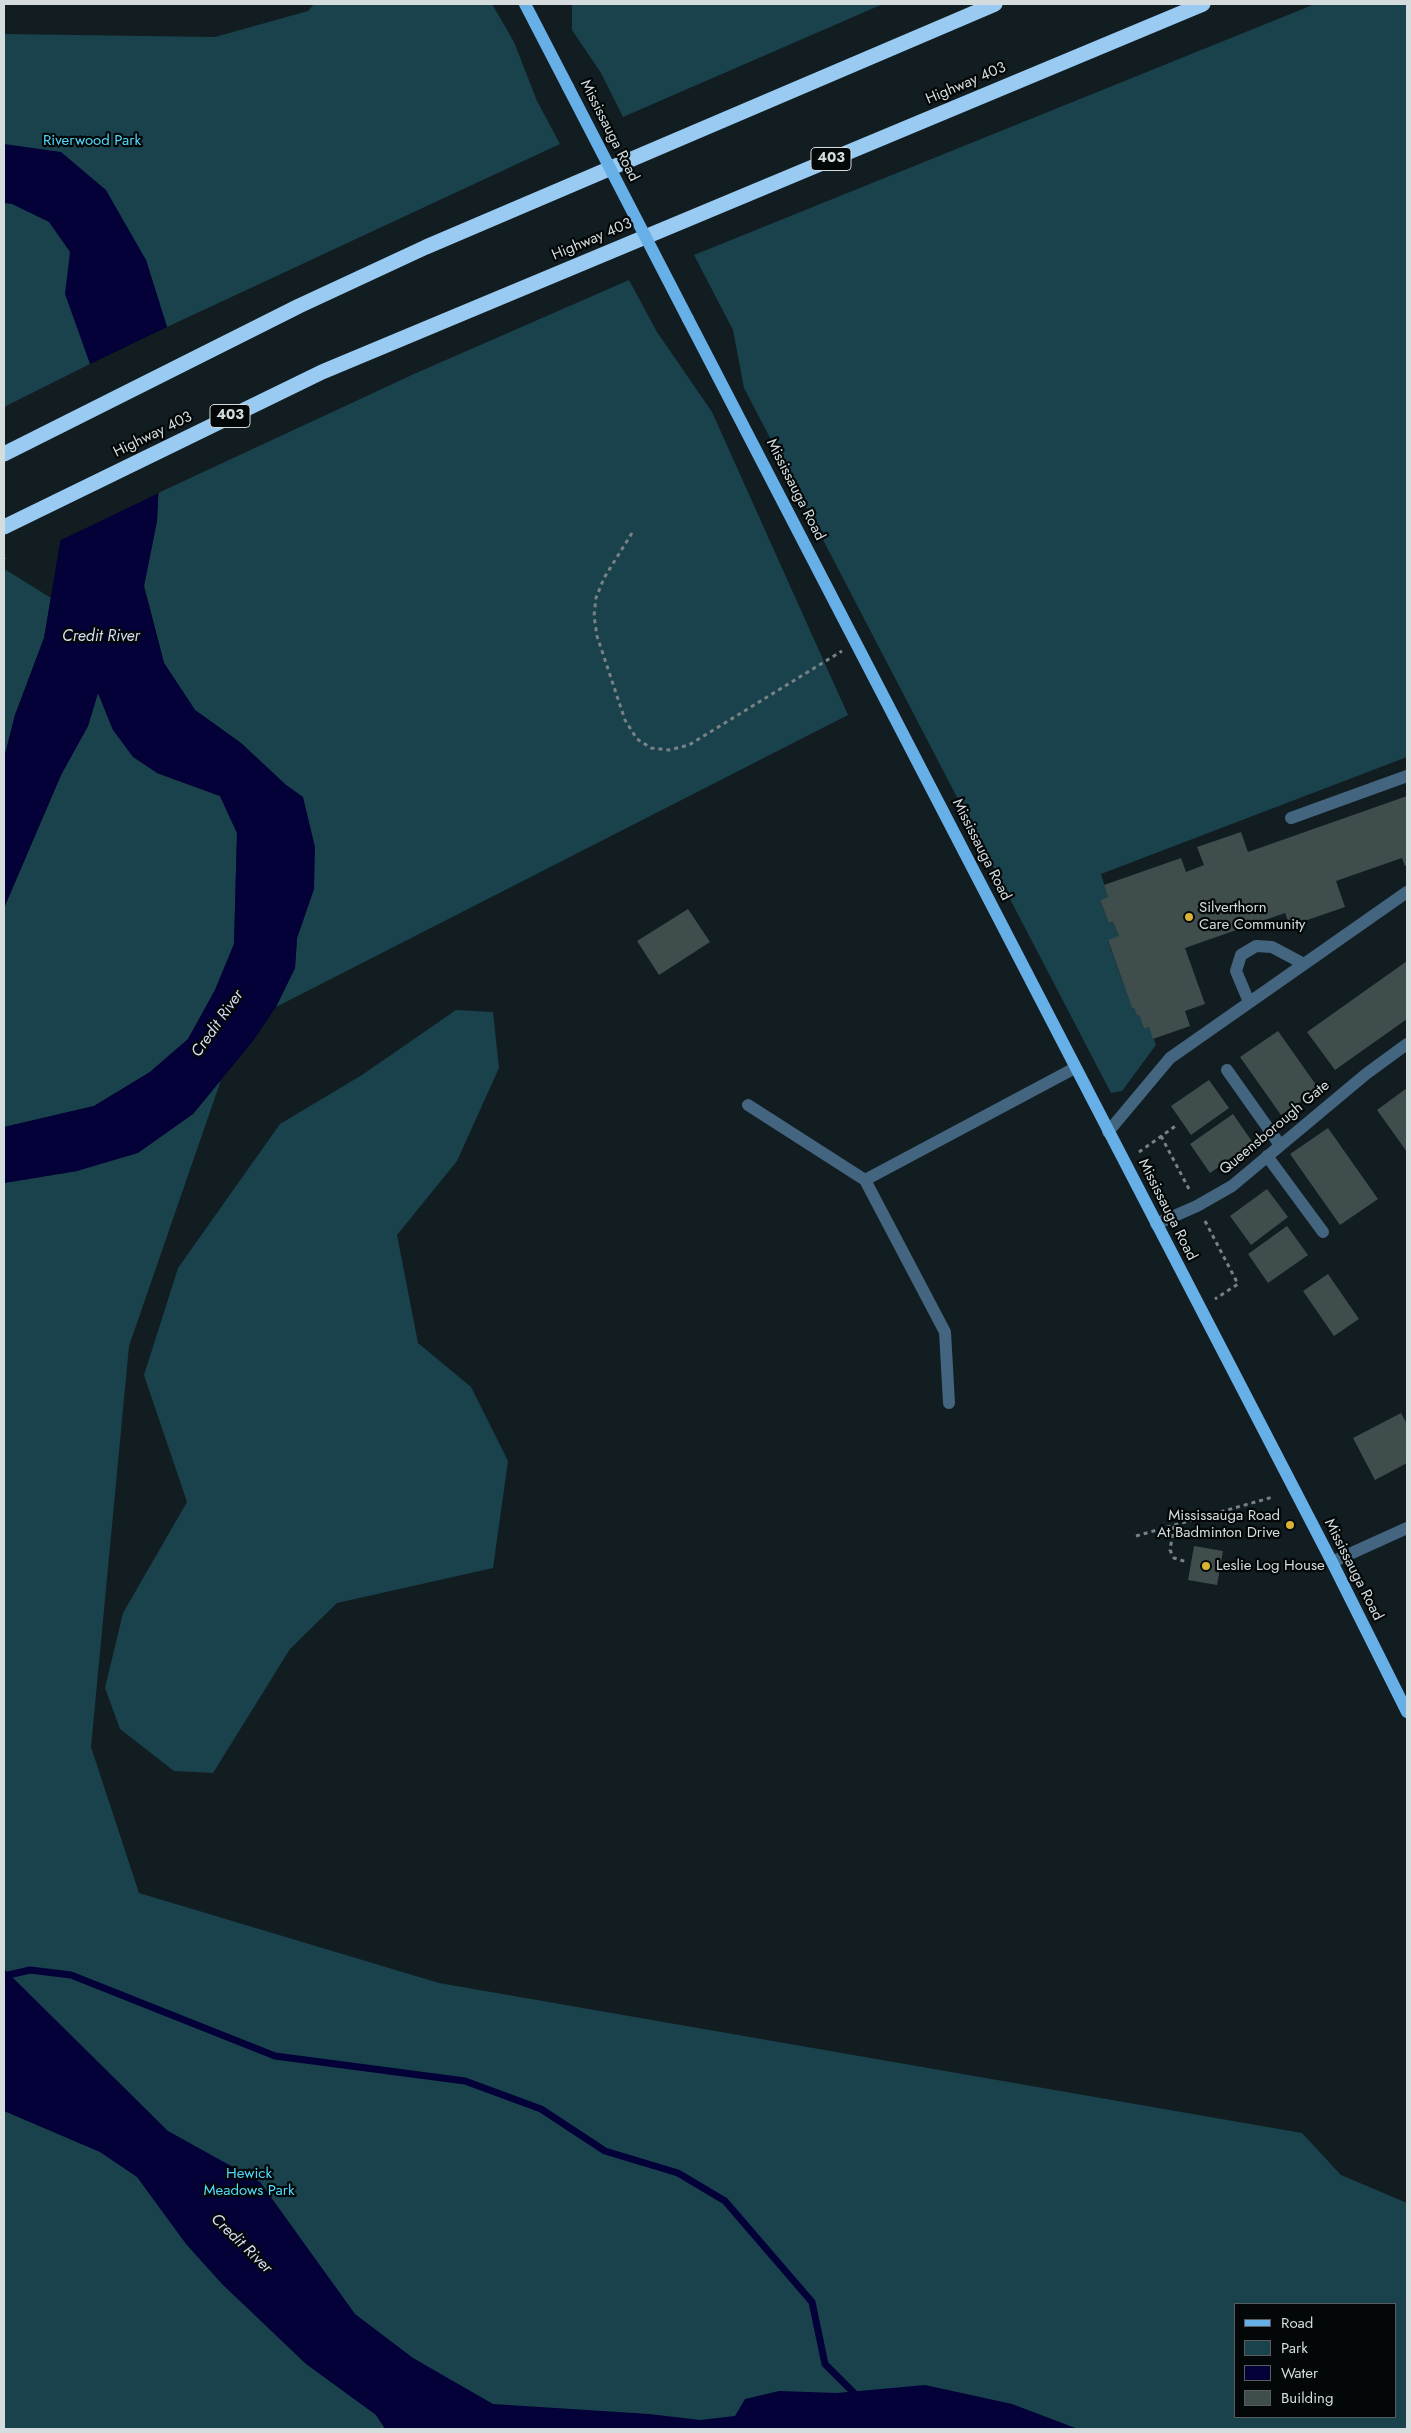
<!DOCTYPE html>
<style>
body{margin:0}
#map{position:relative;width:1411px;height:2433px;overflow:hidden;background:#111d21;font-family:Jost,sans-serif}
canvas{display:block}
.frame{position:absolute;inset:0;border:5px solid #d4dcde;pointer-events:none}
.legend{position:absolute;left:1234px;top:2303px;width:162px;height:115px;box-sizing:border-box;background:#030708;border:1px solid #575c5e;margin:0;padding:6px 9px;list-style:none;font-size:15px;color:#d4dcde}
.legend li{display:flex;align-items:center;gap:10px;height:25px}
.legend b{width:25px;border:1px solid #575c5e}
</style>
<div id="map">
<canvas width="1411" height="2433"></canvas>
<div class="frame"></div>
<ul class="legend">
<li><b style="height:6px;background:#67afe7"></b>Road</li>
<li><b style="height:14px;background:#19424d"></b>Park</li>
<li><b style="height:14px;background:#030137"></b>Water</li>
<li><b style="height:14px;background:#3f4d4c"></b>Building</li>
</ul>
</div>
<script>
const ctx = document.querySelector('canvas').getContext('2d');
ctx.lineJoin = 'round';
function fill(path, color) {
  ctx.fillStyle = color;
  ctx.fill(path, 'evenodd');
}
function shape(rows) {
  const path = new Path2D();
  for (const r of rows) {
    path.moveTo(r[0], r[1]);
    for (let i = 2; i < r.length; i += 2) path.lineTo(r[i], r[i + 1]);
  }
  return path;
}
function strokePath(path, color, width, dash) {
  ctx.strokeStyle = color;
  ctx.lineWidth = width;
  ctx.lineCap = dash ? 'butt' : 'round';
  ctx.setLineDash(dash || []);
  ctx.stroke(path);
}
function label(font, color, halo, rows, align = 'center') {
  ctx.font = font + ' Jost,sans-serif';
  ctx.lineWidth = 4.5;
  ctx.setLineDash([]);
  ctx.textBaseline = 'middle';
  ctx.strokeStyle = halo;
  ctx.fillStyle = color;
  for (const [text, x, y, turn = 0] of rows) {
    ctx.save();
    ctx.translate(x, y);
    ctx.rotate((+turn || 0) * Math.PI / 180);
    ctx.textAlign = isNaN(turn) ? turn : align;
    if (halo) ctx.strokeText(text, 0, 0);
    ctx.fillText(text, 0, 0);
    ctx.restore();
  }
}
fill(shape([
 [314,4,492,4,514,42,537,101,560,144,167,327,146,260,140,251,90,364,4,407,4,34,215,37,308,11],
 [572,4,883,4,623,117,601,73,572,30],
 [1315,4,1407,4,1407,757,1101,874,1108,897,1100,900,1109,923,1113,922,1119,936,1108,941,1132,1008,1134,1008,1137,1016,1139,1015,1144,1029,1149,1027,1156,1045,1122,1091,1111,1093,744,388,733,330,694,255],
 [629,280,657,332,712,412,848,715,276,1007,295,968,297,938,314,889,303,797,286,785,241,743,195,710,164,663,144,586,157,521,158,493,414,374],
 [6,570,51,598,44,638,15,715,4,758,4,571],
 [98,693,113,730,157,773,220,796,237,833,234,944,215,990,188,1039,150,1072,94,1106,4,1127,4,908,61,775,88,726],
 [456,1010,493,1012,499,1068,457,1161,397,1235,418,1343,471,1387,508,1461,493,1568,337,1603,290,1649,213,1773,174,1771,120,1729,105,1688,123,1613,187,1502,144,1375,178,1268,280,1124,362,1075],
 [221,1080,129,1346,91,1747,139,1893,439,1983,1302,2133,1341,2175,1407,2203,1407,2429,4,2429,4,1183,77,1171,193,1114],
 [1235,2304,1395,2304,1395,2417,1235,2417]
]), '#19424d');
fill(shape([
 [4,144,61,152,106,190,146,260,167,327,157,521,144,586,164,663,195,710,241,743,286,785,303,797,315,847,314,889,297,938,295,968,276,1007,253,1041,193,1114,138,1153,77,1171,4,1183,4,1127,94,1106,150,1072,188,1039,215,990,234,944,237,833,220,796,157,773,133,757,113,730,98,693,88,726,61,775,4,908,4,758,15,715,44,638,90,364,65,294,70,252,49,222,12,204,4,203],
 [4,1969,168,2131,260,2182,355,2314,413,2358,493,2404,649,2414,700,2420,735,2416,745,2399,779,2391,837,2393,925,2385,1012,2404,1078,2429,385,2429,376,2415,306,2364,222,2284,186,2244,137,2177,100,2152,4,2111]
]), '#030137');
fill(shape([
 [169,326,161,492,59,541,88,365]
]), '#111d21');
strokePath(shape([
 [4,1976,30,1970,71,1975,275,2056,465,2081,541,2109,605,2151,678,2173,725,2201,812,2302,825,2364,859,2398]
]), '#030137', 7);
fill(shape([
 [1407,796,1407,865,1405,866,1402,858,1336,881,1345,907,1290,926,1285,913,1185,948,1205,1004,1185,1011,1190,1026,1153,1039,1149,1027,1144,1029,1139,1015,1137,1016,1134,1008,1132,1008,1108,940,1119,936,1113,922,1109,923,1100,900,1108,897,1104,885,1181,858,1186,872,1204,865,1197,847,1241,832,1248,852],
 [688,909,710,942,659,975,637,941],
 [1407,961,1407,1019,1335,1070,1307,1032],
 [1278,1031,1319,1089,1281,1115,1240,1057],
 [1209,1080,1229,1108,1191,1135,1171,1106],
 [1407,1088,1407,1152,1377,1110],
 [1233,1114,1253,1143,1210,1173,1190,1144],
 [1328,1128,1378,1199,1340,1225,1290,1154],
 [1267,1189,1288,1217,1251,1245,1230,1216],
 [1287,1226,1308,1255,1268,1283,1248,1254],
 [1328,1274,1359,1319,1334,1336,1303,1291],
 [1401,1413,1407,1424,1407,1463,1375,1480,1353,1438],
 [1194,1546,1223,1551,1217,1585,1188,1580]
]), '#3f4d4c');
strokePath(shape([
 [632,533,604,578,596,598,594,616,597,636,625,720,637,739,651,748,669,750,689,745,842,651],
 [4,558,4,559],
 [1161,1136,1190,1191],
 [1139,1152,1177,1125],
 [1205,1221,1238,1284,1215,1299],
 [1174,1526,1170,1550,1174,1558,1187,1562],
 [1136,1536,1273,1497]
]), '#788285', 3, [4, 4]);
strokePath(shape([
 [1291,818,1407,776],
 [1249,1002,1236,971,1241,955,1256,946,1272,947,1304,964],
 [1227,1070,1280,1145],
 [748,1105,865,1180],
 [1108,1132,1170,1058,1407,892],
 [1267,1156,1323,1232],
 [1156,1224,1197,1206,1232,1186,1366,1074,1407,1044],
 [949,1403,945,1332,865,1180,1075,1068],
 [1332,1562,1407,1528]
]), '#43657f', 12);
strokePath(shape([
 [525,4,568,87],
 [688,319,1332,1562,1407,1712]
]), '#67afe7', 12);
strokePath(shape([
 [4,454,299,306,426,247,995,4],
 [4,527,322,372,1203,4]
]), '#99caf2', 15);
strokePath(shape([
 [568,87,688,319]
]), '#67afe7', 12);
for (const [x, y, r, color] of [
 [1189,917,5,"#d8b434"],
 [1290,1525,5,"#d8b434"],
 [1206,1566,5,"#d8b434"]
]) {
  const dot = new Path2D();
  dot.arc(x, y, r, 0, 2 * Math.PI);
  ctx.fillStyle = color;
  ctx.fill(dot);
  strokePath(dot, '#030708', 2);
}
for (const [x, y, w] of [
 [831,159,40],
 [230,416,40]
]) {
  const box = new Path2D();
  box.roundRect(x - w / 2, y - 11.5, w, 23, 4);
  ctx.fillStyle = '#030708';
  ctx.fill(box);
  strokePath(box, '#d4dcde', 1);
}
label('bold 14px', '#d4dcde', null, [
 ["403",831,159],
 ["403",230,416]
]);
label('15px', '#d4dcde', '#030708', [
 ["Highway 403",966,84,-23],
 ["Mississauga Road",609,131,63],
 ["Highway 403",592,240,-23],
 ["Highway 403",153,435,-26],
 ["Mississauga Road",795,490,63],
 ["Mississauga Road",981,850,63],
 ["Queensborough Gate",1275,1128,-40],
 ["Mississauga Road",1167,1210,63],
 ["Mississauga Road",1353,1570,63]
]);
label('15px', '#50dafd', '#030708', [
 ["Riverwood Park",92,141],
 ["Hewick",249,2174],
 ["Meadows Park",249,2191]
]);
label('15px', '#d4dcde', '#030708', [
 ["Silverthorn",1199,908],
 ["Care Community",1199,925],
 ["Mississauga Road",1280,1516,"right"],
 ["At Badminton Drive",1280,1533,"right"],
 ["Leslie Log House",1216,1566]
], 'left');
label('italic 16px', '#d3dcf2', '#030708', [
 ["Credit River",101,637],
 ["Credit River",218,1024,-55],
 ["Credit River",241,2244,44]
]);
</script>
